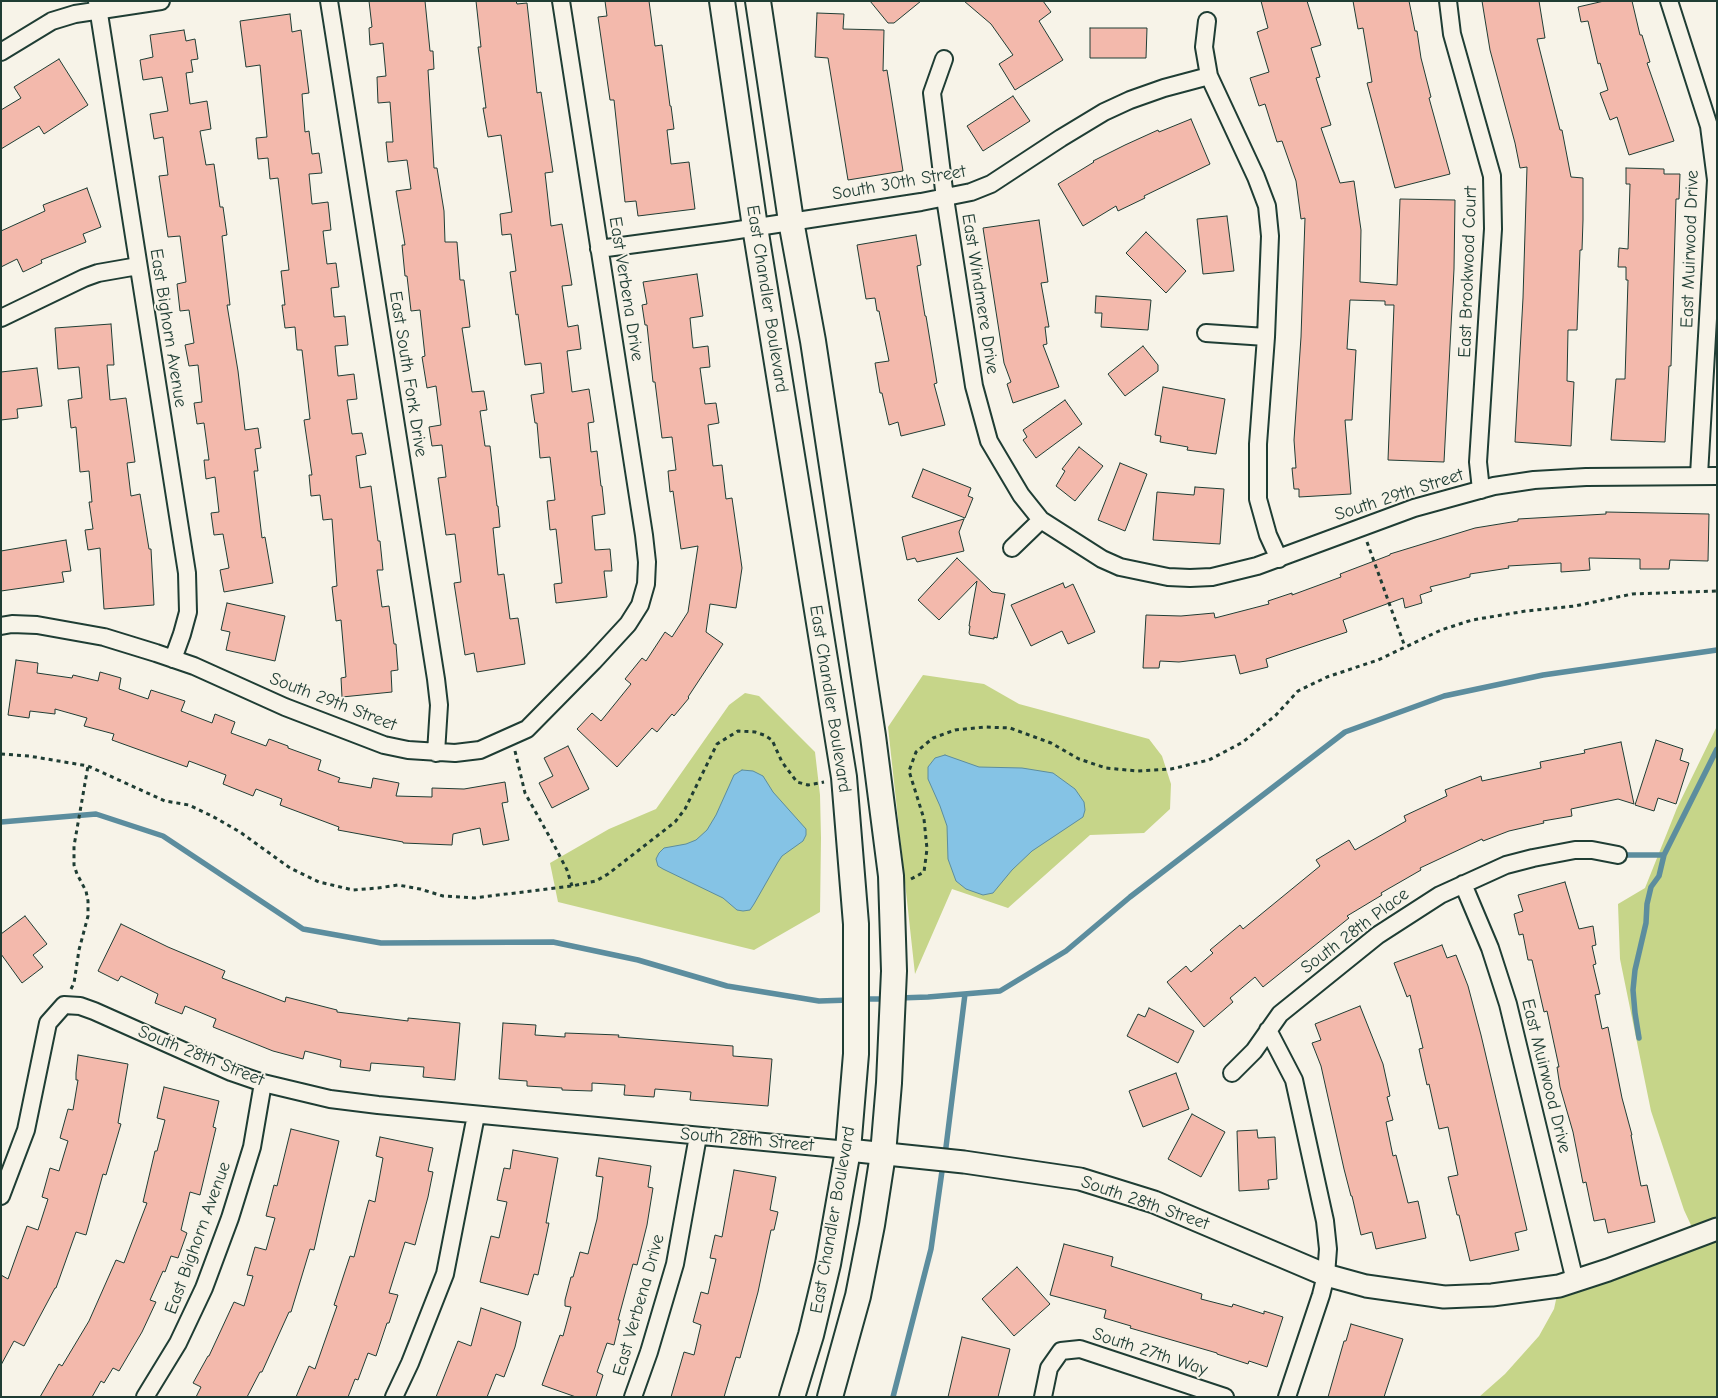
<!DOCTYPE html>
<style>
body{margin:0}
#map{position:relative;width:1718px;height:1398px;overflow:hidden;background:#f7f3e8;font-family:"Comic Neue",sans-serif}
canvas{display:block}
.frame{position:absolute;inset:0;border:2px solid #1f3d34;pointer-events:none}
</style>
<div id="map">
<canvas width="1718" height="1398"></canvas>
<div class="frame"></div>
</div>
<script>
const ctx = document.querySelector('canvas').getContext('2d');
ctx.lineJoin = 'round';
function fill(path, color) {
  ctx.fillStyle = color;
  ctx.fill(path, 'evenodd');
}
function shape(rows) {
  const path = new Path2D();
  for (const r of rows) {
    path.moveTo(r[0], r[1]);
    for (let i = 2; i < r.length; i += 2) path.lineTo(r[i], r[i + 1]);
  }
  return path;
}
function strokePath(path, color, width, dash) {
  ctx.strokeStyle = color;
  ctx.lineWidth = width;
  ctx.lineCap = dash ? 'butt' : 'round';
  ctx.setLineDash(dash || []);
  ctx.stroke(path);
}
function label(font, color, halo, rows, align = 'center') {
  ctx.font = font + ' "Comic Neue",sans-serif';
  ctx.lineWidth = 4;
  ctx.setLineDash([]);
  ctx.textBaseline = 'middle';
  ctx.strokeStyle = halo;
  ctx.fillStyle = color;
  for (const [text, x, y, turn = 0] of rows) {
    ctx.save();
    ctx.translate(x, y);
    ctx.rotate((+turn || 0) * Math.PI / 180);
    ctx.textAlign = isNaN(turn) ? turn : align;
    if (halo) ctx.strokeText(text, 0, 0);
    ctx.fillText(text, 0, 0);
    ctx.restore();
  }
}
fill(shape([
 [923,675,984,684,1019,704,1149,739,1162,756,1171,784,1170,809,1144,833,1090,835,1008,908,952,889,915,974,888,727],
 [745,693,759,696,815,752,820,795,821,838,820,912,754,950,558,902,550,863,609,829,656,809,729,705],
 [1717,726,1717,1397,1479,1397,1505,1374,1539,1336,1554,1309,1559,1286,1696,1236,1684,1210,1651,1111,1620,959,1618,904,1645,888,1677,808]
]), '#c6d589');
const water = shape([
 [945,755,979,767,1022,768,1053,773,1075,789,1084,802,1085,810,1083,817,1032,851,1012,870,993,893,983,895,966,889,956,881,948,859,947,826,940,806,928,779,928,767,935,758,945,755],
 [742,770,753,771,763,776,773,792,806,829,806,835,803,841,782,856,778,862,754,904,750,910,743,911,737,910,723,898,663,869,658,866,656,859,659,853,664,848,686,844,696,840,707,830,716,815,734,775,742,770]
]);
fill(water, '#85c3e5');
strokePath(water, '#5c8d9e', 1);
strokePath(shape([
 [1,822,96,814,163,836,303,929,381,943,553,942,638,960,727,986,819,1001,850,1000],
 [1620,855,1664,855,1717,749],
 [899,998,928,997,1000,991,1066,951,1130,897,1345,732,1444,696,1543,675,1717,650],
 [861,999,887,999],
 [1639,1038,1635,1013,1633,990,1635,970,1646,923,1647,904,1651,887,1659,876,1664,855],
 [945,1155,965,994],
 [893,1397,931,1249,943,1164]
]), '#5c8d9e', 5.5);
const building = shape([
 [369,1,425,1,430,51,433,51,434,69,428,70,434,168,437,168,444,211,445,242,457,242,460,280,464,280,470,327,462,328,472,392,484,391,487,410,480,411,485,446,490,446,497,506,498,506,500,527,493,528,498,575,504,574,510,619,518,618,525,664,477,672,474,653,465,655,454,583,461,582,455,534,446,535,438,478,446,477,442,445,432,446,429,427,441,425,436,386,427,388,422,357,425,356,420,310,411,311,407,276,405,276,402,245,405,245,396,191,411,189,407,160,388,162,386,142,393,142,390,102,378,103,377,77,386,76,383,43,370,45,369,28,372,27,369,1],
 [476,1,516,1,517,4,527,3,537,93,541,92,553,172,545,173,551,226,562,224,572,285,562,286,568,327,578,325,581,349,567,351,572,392,589,389,594,422,588,423,591,452,597,451,601,486,602,486,605,514,592,516,595,550,610,549,612,571,604,571,607,597,556,603,554,584,562,583,556,529,550,530,547,501,555,500,550,457,540,458,537,423,535,423,531,395,544,393,541,363,525,365,518,314,516,315,510,272,516,271,511,234,502,235,500,214,512,212,501,135,488,137,483,108,486,108,478,47,481,47,476,1],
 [605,1,649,1,655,46,662,45,670,106,671,106,674,129,667,130,671,164,689,162,695,209,638,216,636,201,625,202,614,100,610,100,598,17,607,16,605,1],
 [870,1,921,1,894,23,888,23,870,1],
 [964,1,1043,1,1051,12,1039,21,1063,60,1015,90,999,64,1013,55,991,24,964,1],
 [1261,1,1307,1,1321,45,1311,48,1320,77,1316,78,1331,125,1321,128,1340,183,1354,181,1361,230,1360,282,1397,285,1400,199,1455,200,1454,269,1444,462,1388,460,1394,305,1385,305,1385,301,1350,300,1347,349,1356,350,1352,420,1345,420,1351,494,1299,497,1299,489,1294,489,1292,468,1296,468,1294,440,1301,337,1305,218,1301,219,1296,181,1282,141,1277,142,1265,104,1259,106,1250,78,1269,72,1257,32,1268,28,1261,1],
 [1353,1,1409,1,1415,31,1417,31,1421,58,1431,97,1429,98,1450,174,1395,188,1367,83,1372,82,1363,28,1358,29,1353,1],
 [1482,1,1539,1,1545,38,1537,39,1560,130,1562,130,1571,177,1583,178,1583,220,1582,250,1580,250,1577,330,1568,330,1567,381,1574,382,1571,446,1515,442,1523,298,1527,167,1520,168,1515,143,1490,50,1482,1],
 [1604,1,1632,1,1640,35,1642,35,1650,62,1647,63,1674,141,1629,155,1617,117,1610,120,1600,93,1608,90,1600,63,1598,64,1588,21,1581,22,1578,7,1604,1],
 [817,13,844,14,843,29,884,30,883,71,887,70,903,171,848,180,828,58,815,57,817,13],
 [290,14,292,32,301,30,309,93,302,94,305,132,309,131,312,154,319,153,322,173,309,174,312,204,328,202,331,230,323,231,327,264,336,263,339,287,331,288,334,317,345,316,348,345,335,346,338,376,354,374,357,399,347,400,352,434,362,433,366,454,356,456,360,488,371,486,378,541,380,541,383,570,377,570,382,607,389,606,394,644,396,644,398,670,391,671,392,692,342,697,341,678,346,677,341,620,336,621,332,587,337,586,332,519,323,520,320,495,311,496,309,475,312,475,304,420,310,419,302,350,297,350,295,327,285,328,282,305,285,305,281,271,289,270,278,178,270,179,268,158,258,159,256,138,267,137,260,65,246,67,240,21,290,14],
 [1090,28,1147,28,1146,58,1090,58,1090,28],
 [184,30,186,41,195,39,198,59,191,60,193,72,186,73,190,104,207,101,211,129,200,131,206,165,214,164,220,207,223,207,227,235,222,236,230,305,227,305,238,371,245,430,258,428,261,448,255,449,258,471,254,471,262,538,265,537,273,583,224,592,220,570,229,568,223,534,214,535,211,513,219,512,215,477,206,479,204,460,209,460,204,423,197,424,194,403,202,402,198,365,189,366,185,345,194,343,189,310,180,311,177,284,186,282,180,236,168,237,159,176,168,175,163,137,154,139,150,114,168,111,162,77,143,80,140,60,153,57,150,35,184,30],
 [59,59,88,105,44,134,39,126,1,149,1,110,21,98,14,87,59,59],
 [1013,96,1030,121,983,151,967,126,1013,96],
 [1191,119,1210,164,1144,196,1145,198,1118,211,1116,206,1083,226,1058,184,1094,162,1093,161,1125,145,1158,130,1159,132,1191,119],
 [1626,168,1664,169,1664,174,1680,174,1679,199,1676,199,1671,366,1669,366,1665,442,1611,440,1616,379,1625,379,1628,280,1626,280,1626,267,1618,267,1619,248,1628,249,1630,184,1626,184,1626,168],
 [87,188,101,227,83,234,86,242,41,260,42,263,23,272,17,259,1,267,1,231,45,211,43,205,87,188],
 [1227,216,1234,271,1203,274,1197,219,1227,216],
 [1039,220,1048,282,1041,283,1049,327,1045,327,1047,344,1043,345,1059,387,1013,403,1007,384,1011,382,1004,363,983,228,1039,220],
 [1146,232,1186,271,1166,293,1126,253,1146,232],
 [916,235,921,265,917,266,925,316,926,316,937,383,934,384,945,425,901,436,898,422,889,425,882,393,880,393,875,363,889,361,879,311,877,311,875,298,866,299,857,245,916,235],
 [697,274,703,316,690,318,693,348,708,346,710,367,700,368,705,404,716,403,719,423,708,425,713,466,722,465,726,499,732,498,742,568,736,608,710,604,706,632,723,644,688,697,689,698,674,716,672,714,657,732,652,728,617,767,577,729,592,713,601,721,631,684,625,679,642,658,646,661,665,632,672,637,688,612,698,546,681,549,673,491,670,492,668,471,676,470,672,437,662,438,655,382,653,382,647,325,645,325,642,305,647,304,643,282,697,274],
 [1096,296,1151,300,1148,330,1101,327,1102,313,1095,313,1096,296],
 [111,324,114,365,107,365,110,400,126,398,135,462,127,463,131,496,140,494,149,549,151,549,154,605,104,609,100,548,88,550,85,530,93,529,89,502,92,502,89,471,80,472,76,427,71,428,68,400,82,398,79,367,58,369,55,328,111,324],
 [1143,346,1158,365,1158,371,1125,396,1108,374,1143,346],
 [37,368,42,406,17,409,18,418,1,420,1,372,37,368],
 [1163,387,1225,399,1216,454,1187,450,1188,447,1160,442,1161,436,1155,435,1163,387],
 [1065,400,1082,424,1036,458,1023,440,1027,437,1023,430,1065,400],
 [1079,447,1103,466,1075,501,1056,486,1065,471,1062,469,1079,447],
 [1120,463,1147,474,1125,531,1098,520,1120,463],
 [923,469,971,488,968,496,973,498,965,518,912,497,923,469],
 [1195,487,1224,489,1220,544,1153,540,1157,492,1194,495,1195,487],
 [1606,512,1709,514,1708,561,1670,560,1669,569,1640,569,1640,559,1589,558,1590,570,1561,572,1561,563,1508,566,1509,568,1470,574,1470,577,1430,587,1432,591,1420,595,1422,603,1405,608,1403,598,1343,620,1347,632,1266,659,1268,667,1240,674,1235,655,1179,662,1160,661,1159,668,1143,668,1146,615,1181,616,1214,613,1215,618,1269,604,1268,601,1292,593,1292,595,1341,577,1340,574,1390,555,1390,554,1475,528,1518,521,1518,519,1606,514,1606,512],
 [964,519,959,532,964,551,917,562,915,558,907,560,902,537,964,519],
 [66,540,71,571,62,572,64,582,1,591,1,551,66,540],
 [957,558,992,592,1005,594,997,638,994,637,994,639,970,635,969,633,970,626,969,626,977,581,939,620,918,600,957,558],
 [1063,583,1065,588,1073,584,1095,632,1068,644,1062,631,1031,646,1011,605,1063,583],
 [227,603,285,616,275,661,226,650,230,632,221,630,227,603],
 [16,660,38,663,37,673,72,678,73,675,98,681,100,672,121,678,119,689,148,699,151,690,185,701,181,711,212,723,215,714,235,722,231,733,266,746,269,739,288,746,288,748,321,760,318,770,340,778,338,782,371,788,373,778,399,783,396,796,432,797,432,788,464,789,505,782,508,802,502,803,509,840,483,845,480,828,453,834,452,845,403,843,403,842,338,830,339,827,280,805,282,799,256,789,253,796,223,784,226,775,189,761,187,767,112,740,114,734,84,726,87,718,55,709,55,714,30,711,29,718,8,715,16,660],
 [1656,740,1683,749,1680,760,1689,763,1676,804,1658,798,1654,811,1635,805,1656,740],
 [1621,742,1634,804,1618,799,1571,809,1572,816,1543,821,1544,823,1509,831,1483,841,1482,839,1420,868,1421,870,1381,893,1382,895,1347,916,1349,918,1263,987,1255,977,1230,998,1233,1002,1204,1027,1167,982,1186,966,1191,972,1213,953,1210,950,1240,925,1243,929,1320,866,1316,860,1349,840,1355,850,1406,821,1404,816,1447,796,1445,790,1481,776,1482,781,1541,768,1540,762,1585,753,1584,750,1621,742],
 [568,746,589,789,552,808,539,783,553,776,544,758,568,746],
 [1565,882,1579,929,1593,926,1596,945,1592,946,1596,964,1593,965,1600,994,1595,995,1602,1029,1608,1027,1622,1098,1632,1135,1631,1135,1641,1186,1647,1185,1655,1222,1608,1233,1605,1219,1594,1221,1586,1182,1583,1183,1573,1132,1560,1087,1557,1067,1559,1067,1547,1011,1544,1012,1532,960,1528,960,1523,934,1519,935,1514,914,1523,911,1518,895,1565,882],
 [25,916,47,944,33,955,43,967,22,983,1,954,1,934,25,916],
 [121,924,168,947,225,971,222,978,285,1002,286,997,337,1010,337,1012,408,1021,408,1018,460,1023,455,1080,423,1077,424,1067,371,1063,370,1071,340,1067,341,1060,305,1051,303,1059,273,1051,213,1027,216,1019,185,1006,182,1014,155,1003,158,994,121,976,118,981,98,971,121,924],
 [1442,945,1447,958,1456,955,1468,986,1481,1035,1527,1230,1515,1233,1519,1250,1470,1261,1459,1215,1457,1215,1448,1177,1458,1175,1448,1127,1439,1129,1429,1084,1427,1085,1419,1049,1423,1048,1410,995,1407,997,1394,963,1442,945],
 [1360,1006,1383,1064,1390,1096,1387,1097,1393,1120,1386,1122,1393,1156,1396,1155,1408,1203,1418,1201,1426,1238,1376,1249,1372,1232,1361,1235,1352,1196,1351,1196,1344,1169,1321,1066,1312,1043,1321,1040,1315,1024,1360,1006],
 [1149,1008,1194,1031,1178,1063,1127,1036,1138,1014,1145,1017,1149,1008],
 [503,1023,536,1025,535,1035,565,1037,565,1033,619,1035,618,1037,733,1046,733,1056,772,1059,768,1106,690,1100,691,1092,655,1089,654,1097,624,1095,625,1085,592,1083,592,1091,562,1090,562,1088,527,1086,527,1081,499,1079,503,1023],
 [78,1055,128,1064,118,1123,121,1124,106,1175,103,1174,86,1235,76,1232,56,1288,55,1288,24,1346,14,1341,1,1365,1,1275,8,1279,27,1226,38,1230,48,1199,42,1197,50,1168,59,1171,68,1141,60,1138,68,1109,73,1110,78,1080,76,1080,76,1073,78,1055],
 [1176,1073,1189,1109,1143,1127,1129,1091,1176,1073],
 [164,1087,219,1101,213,1127,216,1128,200,1195,190,1192,181,1230,187,1233,178,1258,171,1256,165,1272,163,1271,150,1300,156,1302,142,1332,119,1371,113,1368,104,1383,101,1381,92,1397,40,1397,59,1364,62,1366,89,1321,116,1260,124,1263,147,1203,143,1202,155,1151,157,1151,165,1120,157,1118,164,1087],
 [1192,1114,1225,1132,1201,1177,1168,1159,1192,1114],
 [291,1129,339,1141,314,1250,310,1249,291,1312,289,1312,262,1372,260,1372,247,1397,196,1397,201,1387,193,1383,208,1356,209,1356,234,1302,244,1306,253,1276,247,1275,255,1247,266,1250,275,1218,266,1216,274,1185,277,1186,291,1129],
 [1257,1130,1258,1138,1275,1137,1277,1179,1268,1180,1269,1189,1239,1191,1237,1131,1257,1130],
 [380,1137,433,1148,428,1171,433,1172,428,1197,415,1245,405,1242,389,1293,398,1295,389,1323,387,1323,376,1356,368,1353,358,1380,355,1379,348,1397,296,1397,309,1366,315,1369,337,1306,334,1305,350,1256,354,1257,369,1200,375,1202,383,1158,376,1156,380,1137],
 [513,1150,558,1158,546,1223,549,1223,538,1275,534,1274,528,1295,480,1282,491,1236,499,1238,507,1202,497,1200,504,1168,510,1169,513,1150],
 [599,1158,651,1166,648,1187,653,1188,647,1225,637,1265,633,1264,618,1320,620,1320,614,1345,607,1343,597,1372,603,1375,596,1397,576,1397,542,1385,560,1335,563,1336,571,1307,565,1306,565,1300,571,1277,573,1277,580,1252,588,1254,597,1219,603,1177,596,1176,599,1158],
 [734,1170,776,1177,770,1210,778,1212,774,1230,771,1230,758,1292,740,1358,736,1357,724,1397,671,1397,684,1352,694,1355,701,1325,693,1322,701,1292,708,1294,716,1259,710,1258,715,1235,722,1237,734,1170],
 [1064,1244,1113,1257,1111,1266,1202,1294,1201,1299,1232,1307,1233,1304,1264,1314,1264,1311,1283,1317,1267,1367,1249,1361,1248,1364,1217,1354,1217,1353,1130,1328,1131,1326,1104,1318,1106,1310,1050,1295,1064,1244],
 [1017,1267,1050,1304,1014,1336,982,1299,1017,1267],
 [481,1308,521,1322,515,1347,504,1377,496,1374,487,1397,436,1397,458,1341,471,1346,481,1308],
 [1351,1324,1403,1339,1384,1397,1328,1397,1344,1341,1346,1341,1351,1324],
 [962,1337,1010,1349,998,1397,948,1397,962,1337]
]);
fill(building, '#f3b9ac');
strokePath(building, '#1f3d34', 1);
const minor = shape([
 [97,1,187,573,188,612,182,634,173,659],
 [329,1,436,679,439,705,436,753],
 [1448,1,1452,34,1492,176,1493,229,1478,462,1481,490],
 [1669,1,1709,126,1716,180,1699,475],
 [1207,21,1204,47,1209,76,1256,177,1267,206,1270,236,1266,337,1258,444,1258,499,1268,535,1279,559],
 [1,52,52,21,75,14,161,1],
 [944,59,932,93,945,198,974,386,989,441,1021,495,1041,520,1102,559,1120,567,1168,577,1190,578,1212,577,1257,566,1414,508,1494,486,1534,480,1586,477,1717,476],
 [599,249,725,232,921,202,971,192,991,184,1061,138,1104,112,1130,100,1164,88,1209,76],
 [1,318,84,278,98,273,138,266],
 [1206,333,1266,337],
 [1012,548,1041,520],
 [1,626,12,624,37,625,104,637,156,653,194,666,285,707,384,745,408,750,455,753,480,750,527,729,593,662,628,624,640,605,646,584,647,562,644,535,561,1],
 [1463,884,1490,948,1508,1004,1575,1281],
 [1268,1030,1294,1080,1325,1221,1328,1249,1326,1275,1321,1295,1287,1397],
 [1232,1073,1254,1051,1280,1014,1378,935,1440,895,1506,865,1533,858,1575,850,1592,850,1618,855],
 [1,1196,26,1130,48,1023,64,1005,80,1006,94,1011,231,1072,263,1083,330,1099,378,1105,848,1150],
 [145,1397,178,1343,204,1288,230,1218,252,1147,263,1083],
 [394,1397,410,1363,445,1274,476,1115],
 [633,1397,649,1352,675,1264,698,1136],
 [1043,1397,1049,1368,1061,1351,1080,1349,1225,1397]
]);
const tertiary = shape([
 [848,1150,964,1162,1080,1179,1154,1202,1326,1275,1366,1286,1444,1297,1492,1295,1559,1286,1608,1270,1717,1229]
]);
const secondary = shape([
 [722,1,755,227,844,777,856,924,856,1054,848,1150,828,1264,811,1335,792,1397],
 [758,1,791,221,813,341,873,736,891,876,894,971,889,1083,883,1154,872,1225,858,1296,830,1397]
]);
strokePath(minor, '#1f3d34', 20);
strokePath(tertiary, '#1f3d34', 25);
strokePath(secondary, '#1f3d34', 28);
strokePath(shape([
 [1367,542,1405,647],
 [515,751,525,793,553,843,567,870,572,886],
 [1,754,29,756,88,766,165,801,189,805,212,816,240,832,290,868,319,882,353,890,378,888,398,885,420,889,443,896,474,898,572,886,596,881,608,874,675,822,685,809,717,744,738,731,755,732,764,735,772,740,782,762,797,782,808,785,824,782],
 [911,879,924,872,927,849,924,819,909,771,916,752,933,738,955,730,985,727,1010,728,1051,743,1079,759,1106,768,1137,771,1171,769,1209,760,1243,742,1276,715,1298,691,1327,677,1378,660,1441,630,1472,620,1526,611,1575,606,1632,594,1717,591],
 [71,989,74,983,79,950,88,916,88,901,86,891,77,874,74,865,74,846,88,766]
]), '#1f3d34', 3, [4, 4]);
strokePath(minor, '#f7f3e8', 16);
strokePath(tertiary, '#f7f3e8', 21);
strokePath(secondary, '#f7f3e8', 24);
label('18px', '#1f3d34', '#f7f3e8', [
 ["South 30th Street",899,183,-10],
 ["East Muirwood Drive",1690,249,-88],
 ["East Brookwood Court",1468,272,-88],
 ["East Verbena Drive",626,289,81],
 ["East Windmere Drive",980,294,81],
 ["East Chandler Boulevard",767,299,81],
 ["East Bighorn Avenue",168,328,81],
 ["East South Fork Drive",408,374,81],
 ["South 29th Street",1399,495,-18],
 ["East Chandler Boulevard",830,699,81],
 ["South 29th Street",333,702,21],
 ["South 28th Place",1355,931,-37],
 ["South 28th Street",201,1056,22],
 ["East Muirwood Drive",1546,1076,76],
 ["South 28th Street",747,1140,5],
 ["South 28th Street",1145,1203,19],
 ["East Chandler Boulevard",833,1220,-80],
 ["East Bighorn Avenue",198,1238,-70],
 ["East Verbena Drive",639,1305,-74],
 ["South 27th Way",1150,1352,18]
]);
</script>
